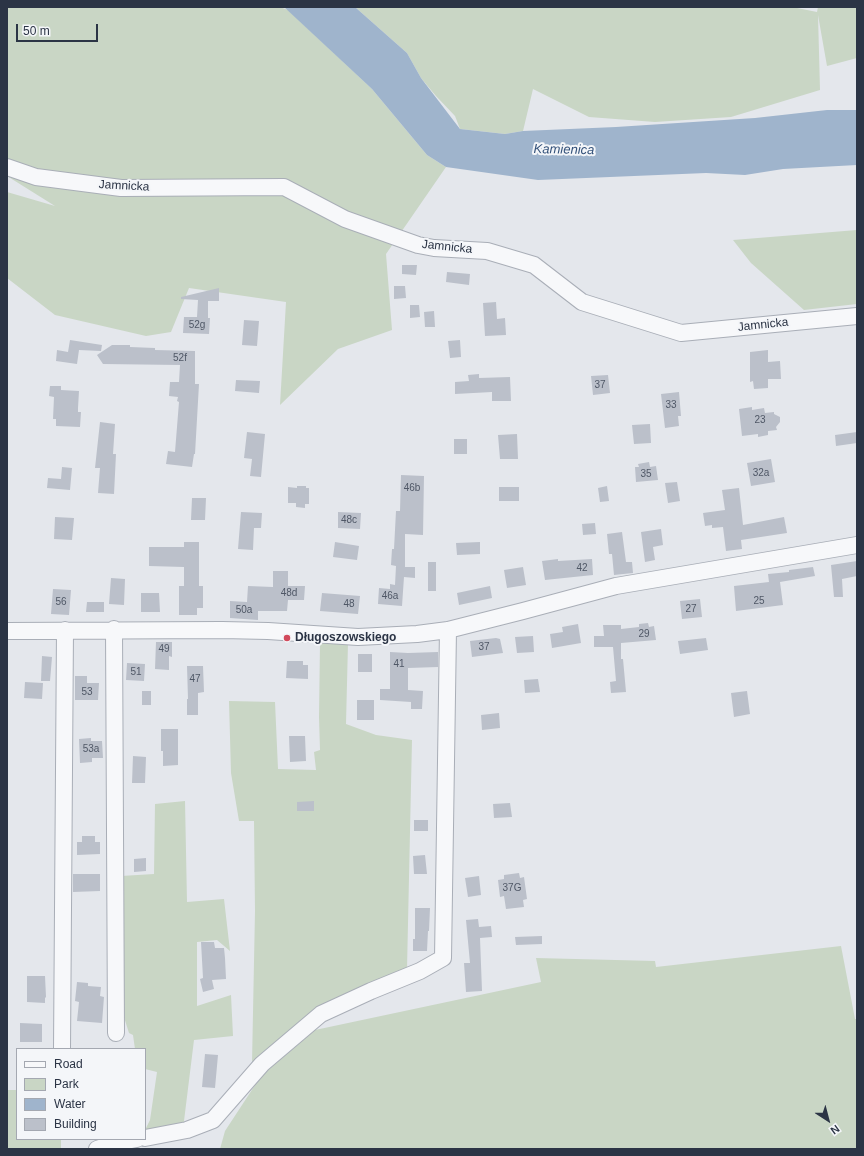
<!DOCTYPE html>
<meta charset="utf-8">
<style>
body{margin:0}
#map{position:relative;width:864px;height:1156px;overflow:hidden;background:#e4e7ec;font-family:Arial,sans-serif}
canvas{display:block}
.frame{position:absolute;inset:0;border:8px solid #2b3445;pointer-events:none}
.legend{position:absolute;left:16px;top:1048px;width:130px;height:92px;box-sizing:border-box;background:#f4f6f9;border:1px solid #a4a8b1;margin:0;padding:5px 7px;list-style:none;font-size:12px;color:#2b3445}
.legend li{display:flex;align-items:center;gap:8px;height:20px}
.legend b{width:20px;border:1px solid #a4a8b1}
.north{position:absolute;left:808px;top:1100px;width:40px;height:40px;-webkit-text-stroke:3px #f4f6f9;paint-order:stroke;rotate:144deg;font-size:11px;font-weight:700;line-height:16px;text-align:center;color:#2b3445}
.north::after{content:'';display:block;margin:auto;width:14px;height:18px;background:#2b3445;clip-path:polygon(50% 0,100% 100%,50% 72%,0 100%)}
.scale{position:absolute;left:16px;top:24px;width:82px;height:18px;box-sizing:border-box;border:2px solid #2b3445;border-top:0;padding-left:5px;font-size:12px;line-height:14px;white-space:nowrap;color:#2b3445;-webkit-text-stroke:3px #f4f6f9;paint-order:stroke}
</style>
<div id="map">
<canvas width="864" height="1156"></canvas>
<div class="frame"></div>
<ul class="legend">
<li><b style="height:5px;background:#f7f8fa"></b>Road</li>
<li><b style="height:11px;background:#c9d6c5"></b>Park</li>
<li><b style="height:11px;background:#9fb4cc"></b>Water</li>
<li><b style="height:11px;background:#bbc0ca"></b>Building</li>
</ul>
<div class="north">N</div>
<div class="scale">50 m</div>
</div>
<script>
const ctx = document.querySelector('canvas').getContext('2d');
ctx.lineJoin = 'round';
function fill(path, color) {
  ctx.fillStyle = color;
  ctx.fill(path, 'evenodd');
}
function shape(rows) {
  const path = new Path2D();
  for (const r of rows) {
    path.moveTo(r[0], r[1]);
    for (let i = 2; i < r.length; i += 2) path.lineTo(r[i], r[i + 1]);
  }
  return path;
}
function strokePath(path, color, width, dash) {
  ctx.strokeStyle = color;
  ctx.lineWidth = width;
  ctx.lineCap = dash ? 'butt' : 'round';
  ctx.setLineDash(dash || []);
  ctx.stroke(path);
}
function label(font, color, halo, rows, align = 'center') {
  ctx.font = font + ' Arial,sans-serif';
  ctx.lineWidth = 4;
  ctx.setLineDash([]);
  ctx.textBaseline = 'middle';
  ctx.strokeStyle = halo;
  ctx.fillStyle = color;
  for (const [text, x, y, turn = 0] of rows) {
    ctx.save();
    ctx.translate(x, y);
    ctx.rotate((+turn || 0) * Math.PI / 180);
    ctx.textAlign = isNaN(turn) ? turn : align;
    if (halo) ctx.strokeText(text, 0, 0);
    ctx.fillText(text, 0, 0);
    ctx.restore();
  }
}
fill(shape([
 [7,7,280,7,288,10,372,89,427,155,446,167,386,254,392,330,338,349,280,405,286,302,189,288,171,332,146,336,55,315,7,278,7,192,55,206,7,176],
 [355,7,792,7,817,12,818,7,857,7,857,58,827,66,818,15,820,90,731,117,655,122,589,117,533,89,523,131,505,134,460,129,455,116,436,96,421,78,407,53],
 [857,230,857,304,804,310,751,263,733,240],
 [320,643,348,643,346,724,376,735,412,740,407,969,308,1017,261,1061,252,1063,255,911,254,821,239,821,231,773,229,701,275,702,278,769,316,770,314,752,320,750,319,717],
 [185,801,187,902,224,899,230,951,217,940,197,942,197,1006,231,995,233,1036,194,1040,183,1129,145,1136,145,1130,150,1120,157,1072,145,1069,145,1049,135,1049,133,1035,129,1033,122,1011,121,876,154,874,155,804],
 [841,946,855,1019,857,1019,857,1149,220,1149,225,1131,261,1076,315,1030,541,982,536,958,655,961,656,967],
 [7,1090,17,1090,17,1139,61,1139,61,1149,7,1149]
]), '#c9d6c5');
fill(shape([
 [284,7,355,7,407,53,421,78,460,129,505,134,523,131,616,127,755,118,827,110,857,110,857,165,783,169,745,175,706,173,538,180,446,167,427,155,372,89]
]), '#9fb4cc');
fill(shape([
 [402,265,417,265,416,275,402,274],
 [447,272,470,274,469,285,446,282],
 [394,286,405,286,406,298,394,299],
 [219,288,219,301,208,301,208,318,210,318,209,334,183,333,184,317,197,317,198,300,181,299,181,297],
 [496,302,497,319,505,318,506,335,485,336,483,303],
 [410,305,419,305,420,317,410,318],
 [434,311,435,327,425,327,424,312],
 [244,320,259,321,257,346,242,345],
 [70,340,102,345,101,351,79,350,77,364,56,361,57,350,68,352],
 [460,340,461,357,450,358,448,341],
 [112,345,130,345,130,347,155,348,155,350,195,351,195,384,199,384,195,454,194,454,192,467,166,464,168,451,175,452,179,402,177,401,178,397,169,396,170,382,179,382,180,365,103,364,97,355],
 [768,350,768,362,780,361,781,379,768,379,768,388,754,389,753,381,750,382,750,352],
 [479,374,479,378,510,377,511,401,492,401,492,392,455,394,455,382,469,381,468,375],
 [608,375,610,393,593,395,591,376],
 [236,380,260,381,259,393,235,391],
 [50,386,61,386,61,390,79,391,78,408,78,412,81,412,80,427,56,426,56,419,53,419,54,397,49,396],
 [679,392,681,416,678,416,679,426,665,428,661,394],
 [752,407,752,410,764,408,765,413,774,412,774,414,780,417,780,422,776,427,777,430,768,431,768,435,758,437,758,434,742,436,739,409],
 [100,422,115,424,113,454,116,454,114,494,98,493,100,468,95,468],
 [650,424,651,443,634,444,632,425],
 [247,432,265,434,261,477,250,476,252,459,244,458],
 [857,432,857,443,836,446,835,435],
 [517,434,518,459,500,459,498,435],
 [454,439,467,439,467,454,454,454],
 [771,459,775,482,751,486,747,463],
 [649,462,650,467,656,466,658,480,636,482,635,467,639,467,638,464],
 [62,467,72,468,70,490,47,488,48,478,61,479],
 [401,475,424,476,423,535,405,534,405,567,415,567,415,578,404,577,402,606,378,604,379,588,390,589,390,584,395,585,396,566,391,565,392,549,394,549,396,511,400,511],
 [677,482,680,501,668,503,665,483],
 [297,486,306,486,306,488,309,488,309,504,305,504,305,508,296,507,296,503,288,503,288,487,297,488],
 [607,486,609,501,600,502,598,488],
 [499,487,519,487,519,501,499,501],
 [739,488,743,525,784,517,787,533,741,540,742,549,726,551,723,527,712,528,712,525,705,526,703,513,725,510,722,490],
 [192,498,206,498,205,520,191,520],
 [241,512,262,513,261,528,254,528,253,550,238,549],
 [338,512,361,513,360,529,338,528],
 [55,517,74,518,72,540,54,539],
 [595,523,596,534,583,535,582,524],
 [661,529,663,545,653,547,655,560,645,562,641,532],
 [622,532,626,562,632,562,633,573,614,575,612,554,609,554,607,534],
 [184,542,199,542,199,586,203,586,203,608,197,608,197,615,179,615,179,586,184,586,184,567,149,566,149,547,184,547],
 [335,542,359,546,357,560,333,557],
 [480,542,480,554,457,555,456,543],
 [558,559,558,561,592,559,593,575,545,580,542,561],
 [857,561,857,576,842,579,843,597,834,597,831,565],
 [428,562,436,562,436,591,428,591],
 [523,567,526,585,507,588,504,570],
 [813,567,815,576,780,582,783,605,736,611,734,586,769,582,768,574,789,572,789,570],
 [273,571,288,571,288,586,305,586,304,600,288,600,287,611,258,611,258,620,230,618,230,601,247,602,248,586,273,587],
 [111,578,125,579,124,605,109,604],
 [490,586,492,598,459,605,457,593],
 [53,589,71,590,69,615,51,614],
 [141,593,159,593,160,612,141,612],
 [322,593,360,596,358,614,320,611],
 [700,599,702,617,682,619,680,601],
 [87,602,104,602,104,612,86,612],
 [648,623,649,627,654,626,656,640,621,643,621,659,623,659,626,692,611,693,610,682,616,681,613,647,594,647,594,636,604,636,603,625,621,625,621,629,639,627,639,624],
 [578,624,581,643,552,648,550,634,563,632,562,627],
 [533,636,534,652,517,653,515,637],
 [496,638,500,639,503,653,472,657,470,641],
 [706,638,708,650,680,654,678,641],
 [156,642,172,642,172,657,169,656,169,670,155,669],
 [390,652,408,653,438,652,438,667,408,668,408,690,423,691,422,709,411,709,411,702,380,700,380,689,390,689],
 [358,654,372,654,372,672,358,672],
 [42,656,52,657,50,681,41,681],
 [287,661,303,661,303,665,308,665,308,679,286,678],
 [127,663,145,664,144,681,126,680],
 [187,666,203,666,204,692,198,693,198,715,187,715,187,699,188,699],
 [75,676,87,676,87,683,99,683,98,700,75,700],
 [538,679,540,692,525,693,524,680],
 [25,682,43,683,42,699,24,698],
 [142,691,151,691,151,705,142,705],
 [747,691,750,714,734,717,731,693],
 [357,700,374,700,374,720,357,720],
 [499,713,500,728,482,730,481,715],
 [161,729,178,729,178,765,163,766,163,751,161,751],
 [289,736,305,736,306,761,290,762],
 [91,738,91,741,102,741,103,758,92,758,92,762,80,763,79,739],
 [133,756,146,757,145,783,132,783],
 [314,801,314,811,297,811,297,802],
 [510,803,512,817,494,818,493,804],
 [414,820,428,820,428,831,414,831],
 [82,836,95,836,95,842,100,842,100,854,77,855,77,842,82,842],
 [425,855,427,874,414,874,413,856],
 [146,858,146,871,134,872,134,859],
 [519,873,520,878,524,877,527,899,523,900,524,907,506,909,504,896,500,897,498,880,504,879,504,875],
 [73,874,100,874,100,891,73,892],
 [479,876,481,895,468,897,465,878],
 [415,908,430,908,429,931,428,931,427,951,413,951,413,939,415,939],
 [478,919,479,927,491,926,492,937,480,938,482,991,466,992,464,963,470,963,466,920],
 [542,936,542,944,516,945,515,937],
 [201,942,214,942,215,948,224,948,225,958,226,979,212,980,214,989,203,992,200,979,203,978],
 [27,976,45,976,46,997,45,998,45,1003,27,1002],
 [77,982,88,983,88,986,101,987,100,996,104,997,102,1023,77,1021,79,1002,75,1001],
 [20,1023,42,1024,42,1042,20,1042],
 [205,1054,218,1055,215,1088,202,1087]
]), '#bbc0ca');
const minor = shape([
 [7,167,36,177,121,188,284,187,345,219,418,245,434,248,487,251,534,265,582,302,681,333,857,316],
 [114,629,116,1033],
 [7,631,222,630,268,631,358,637,417,634,448,630,523,611,616,586,857,545],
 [62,1049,65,630],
 [145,1138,187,1130,213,1120,262,1064,321,1014,371,991,420,971,443,958,448,630],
 [97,1149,116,1143,137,1139]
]);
strokePath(minor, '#a9aeb7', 18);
strokePath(minor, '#f7f8fa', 16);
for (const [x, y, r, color] of [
 [287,638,4,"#d1495b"]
]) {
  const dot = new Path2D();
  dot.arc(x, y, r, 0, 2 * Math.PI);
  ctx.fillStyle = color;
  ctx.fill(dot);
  strokePath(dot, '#f4f6f9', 1.5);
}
label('10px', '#4f5766', null, [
 ["52g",197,325],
 ["52f",180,358],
 ["37",600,385],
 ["33",671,405],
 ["23",760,420],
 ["32a",761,473],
 ["35",646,474],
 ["46b",412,488],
 ["48c",349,520],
 ["42",582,568],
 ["48d",289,593],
 ["46a",390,596],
 ["25",759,601],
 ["56",61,602],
 ["48",349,604],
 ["27",691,609],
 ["50a",244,610],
 ["29",644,634],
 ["37",484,647],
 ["49",164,649],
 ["41",399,664],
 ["51",136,672],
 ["47",195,679],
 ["53",87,692],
 ["53a",91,749],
 ["37G",512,888]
]);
label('12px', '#2b3445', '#f4f6f9', [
 ["Jamnicka",124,186,3],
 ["Jamnicka",447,247,6],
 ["Jamnicka",763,325,-6]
]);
label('bold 12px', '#2b3445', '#f4f6f9', [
 ["Długoszowskiego",295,638]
], 'left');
label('italic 13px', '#34527a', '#f4f6f9', [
 ["Kamienica",564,150,1]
]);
</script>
